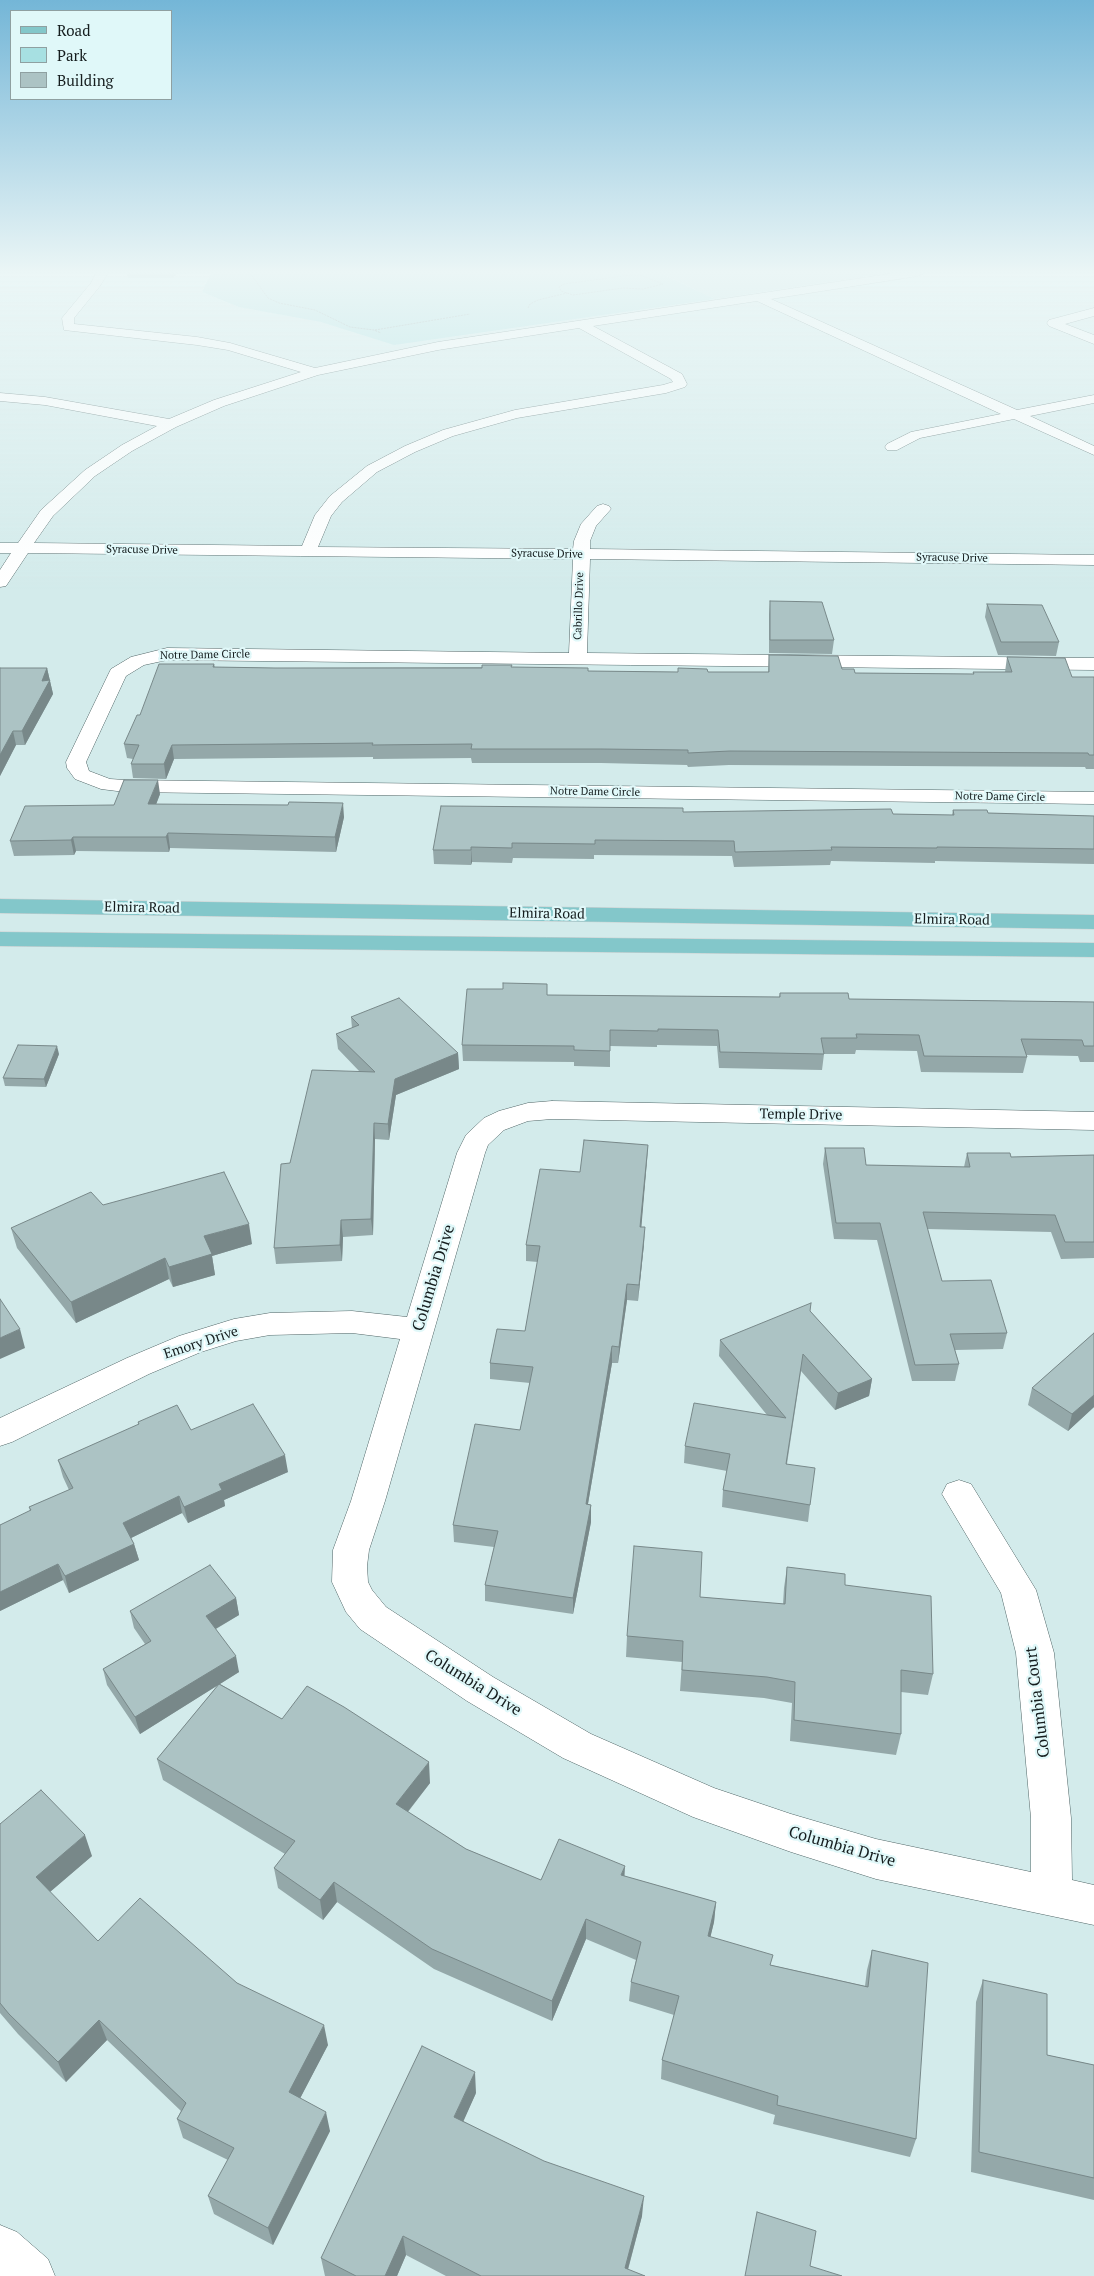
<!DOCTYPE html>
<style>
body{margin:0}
#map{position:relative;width:1094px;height:2276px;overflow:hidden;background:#d3ebeb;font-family:"PT Serif",serif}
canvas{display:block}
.legend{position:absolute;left:10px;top:10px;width:162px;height:90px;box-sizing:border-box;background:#e0f8f9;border:1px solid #8fa0a1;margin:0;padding:6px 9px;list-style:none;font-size:15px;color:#151d1e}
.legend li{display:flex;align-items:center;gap:10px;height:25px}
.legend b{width:25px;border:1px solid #8fa0a1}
</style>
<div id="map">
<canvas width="1094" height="2276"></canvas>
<ul class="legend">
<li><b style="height:6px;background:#83c7ca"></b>Road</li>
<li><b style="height:14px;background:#a7e0e2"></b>Park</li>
<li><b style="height:14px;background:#acc3c4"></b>Building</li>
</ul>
</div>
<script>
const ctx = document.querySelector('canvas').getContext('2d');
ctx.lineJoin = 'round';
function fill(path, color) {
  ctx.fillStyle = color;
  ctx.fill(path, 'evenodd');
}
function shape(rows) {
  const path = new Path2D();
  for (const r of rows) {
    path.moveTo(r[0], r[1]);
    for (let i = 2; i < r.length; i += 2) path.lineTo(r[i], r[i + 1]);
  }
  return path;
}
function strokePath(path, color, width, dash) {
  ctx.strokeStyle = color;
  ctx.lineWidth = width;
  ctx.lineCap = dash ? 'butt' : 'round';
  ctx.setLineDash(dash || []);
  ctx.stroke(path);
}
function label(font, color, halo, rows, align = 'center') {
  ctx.font = font + ' "PT Serif",serif';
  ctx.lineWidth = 4.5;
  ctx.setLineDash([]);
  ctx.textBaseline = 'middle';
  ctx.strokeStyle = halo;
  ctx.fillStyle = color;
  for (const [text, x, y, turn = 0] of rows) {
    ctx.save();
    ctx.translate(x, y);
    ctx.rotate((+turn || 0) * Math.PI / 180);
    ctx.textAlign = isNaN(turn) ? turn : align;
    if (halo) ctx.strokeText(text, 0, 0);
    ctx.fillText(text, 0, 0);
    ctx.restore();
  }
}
fill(shape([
 [661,273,889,273,715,299]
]), '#bfe0e1');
fill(shape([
 [211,273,660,273,715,299,394,345,321,322,239,307,202,292]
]), '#a7e0e2');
const minor = shape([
 [96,273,108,273,100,286,74,318,74,324,197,337,230,343,315,368,438,342,895,273,924,273,918,276,771,299,1017,410,1094,395,1094,403,1030,416,1094,446,1094,455,1014,419,920,438,897,450,887,450,885,447,887,444,911,432,1001,414,757,301,593,326,682,374,687,384,685,387,666,393,517,418,453,436,415,452,377,472,342,502,331,516,318,547,573,549,574,541,581,524,597,506,603,504,609,506,611,509,596,526,590,541,590,549,1094,555,1094,565,590,559,587,653,1094,658,1094,670,167,660,144,665,126,676,86,762,89,771,110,779,125,780,1094,792,1094,804,125,792,101,789,75,779,67,768,66,762,109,673,111,669,131,657,167,648,569,653,573,559,28,553,6,586,0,587,0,570,11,553,0,553,0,543,18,543,41,510,85,470,122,445,157,426,45,405,0,401,0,393,45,397,169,419,214,400,301,372,228,350,197,345,64,330,62,318,91,283,96,273],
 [579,328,671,379,673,382,663,385,515,410,443,430,405,446,367,466,330,496,315,515,302,546,34,543,53,516,95,476,132,451,176,427,224,406,318,375,438,350,579,328],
 [1094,308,1094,316,1065,324,1094,335,1094,344,1049,326,1047,323,1049,320,1094,308],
 [552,1101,1094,1112,1094,1130,552,1119,528,1121,504,1130,488,1145,485,1153,385,1501,369,1550,367,1566,368,1582,372,1590,386,1607,493,1677,591,1734,714,1788,791,1814,876,1839,1031,1872,1031,1818,1016,1653,1001,1593,942,1494,947,1484,959,1480,971,1484,1036,1590,1054,1653,1071,1818,1072,1880,1094,1885,1094,1925,876,1879,791,1852,693,1817,563,1758,467,1701,360,1629,346,1612,332,1582,333,1550,351,1501,400,1339,352,1333,270,1335,236,1341,201,1352,149,1374,12,1442,0,1446,0,1418,127,1358,179,1336,234,1319,270,1313,352,1311,407,1317,457,1153,466,1135,484,1118,499,1111,528,1103,552,1101],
 [0,2225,17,2232,48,2259,55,2276,0,2276,0,2225]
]);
const major = shape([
 [0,899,1094,915,1094,929,0,913,0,899],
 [0,932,1094,943,1094,957,0,946,0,932]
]);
strokePath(minor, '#516667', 1);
strokePath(major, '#cccdce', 1);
strokePath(shape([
 [250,273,268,298,279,303,315,310,350,327,374,330,381,333],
 [631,275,640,275,663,284,643,289,623,288,573,295,561,291,559,287,564,284,631,275],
 [528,308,530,304,538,300,567,293],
 [375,330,470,314]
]), '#8fa1a1', 1, [2, 1]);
fill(minor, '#fff');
fill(major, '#83c7ca');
fill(shape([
 [127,273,188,273,188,274,176,274,173,278,128,278],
 [770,601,834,640,832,654,769,653,769,614],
 [987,604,1059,642,1056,656,998,655,985,617],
 [769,655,842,669,855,673,973,674,973,672,1005,672,1007,657,1072,677,1094,677,1094,769,1086,769,1085,767,729,765,688,767,687,765,601,763,472,763,471,758,373,759,373,757,174,759,166,779,133,778,131,764,133,759,127,758,124,744,140,715,214,664,215,667,275,668,512,667,588,671,678,672,678,668,708,672,768,672],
 [0,668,47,668,53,694,25,745,16,745,0,776],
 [160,794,156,804,344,817,336,852,170,848,169,852,76,851,74,855,14,856,10,841,114,805],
 [953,810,988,813,1094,816,1094,864,935,861,935,863,831,861,830,865,734,867,732,856,594,855,594,859,513,858,512,863,472,862,471,865,434,864,433,850,683,812,952,815],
 [503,989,547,995,779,997,780,993,849,999,1094,1002,1094,1062,1080,1062,1078,1056,1026,1055,1027,1057,1023,1073,921,1072,917,1051,856,1050,855,1054,824,1054,822,1070,719,1068,717,1046,657,1045,657,1047,610,1046,610,1067,574,1066,574,1062,463,1061,462,1045],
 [351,1017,458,1053,459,1069,396,1095,389,1140,375,1139,373,1235,343,1237,342,1261,276,1264,274,1248,290,1163,360,1072,338,1049,336,1034,352,1028],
 [59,1054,46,1087,5,1086,3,1078],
 [648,1145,641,1227,644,1244,638,1301,627,1300,618,1363,612,1363,588,1504,591,1505,591,1522,573,1614,485,1601,485,1585,494,1547,454,1542,453,1525,520,1430,530,1383,490,1379,490,1363,525,1331,538,1262,526,1261,526,1245,580,1172],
 [825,1148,866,1165,964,1167,967,1153,1011,1157,1094,1155,1094,1258,1061,1259,1051,1232,927,1229,942,1281,1007,1333,1003,1349,955,1350,959,1364,955,1381,912,1381,877,1240,834,1239,823,1164],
 [103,1205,252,1244,212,1256,215,1275,173,1287,169,1279,76,1323,17,1248,11,1228],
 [810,1311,872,1379,869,1396,835,1410,801,1371,787,1464,810,1505,808,1522,722,1507,723,1490,727,1471,684,1463,685,1446,767,1415,719,1356,720,1340],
 [1094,1333,1094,1407,1068,1431,1028,1405,1032,1388],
 [138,1422,191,1430,288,1472,224,1500,225,1506,188,1523,182,1513,131,1538,134,1544,139,1560,69,1593,63,1580,0,1611,0,1525,30,1511,29,1507,69,1490,63,1477,58,1460,138,1425],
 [787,1567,845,1585,933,1674,928,1695,901,1692,901,1734,896,1755,790,1741,792,1703,764,1698,680,1691,682,1662,626,1657,627,1636,700,1597,783,1604,784,1588],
 [236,1598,239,1615,216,1629,239,1672,220,1684,282,1719,430,1783,408,1812,466,1849,541,1880,624,1876,716,1902,714,1922,710,1937,771,1965,865,1986,867,1970,872,1950,916,2139,910,2157,773,2124,775,2115,661,2079,662,2060,674,2015,629,2001,631,1982,636,1960,586,1939,552,2021,434,1969,337,1902,323,1920,278,1888,274,1868,285,1854,163,1780,157,1759,218,1685,140,1734,107,1685,103,1669,145,1644,134,1628,130,1611],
 [0,1824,92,1856,50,1892,98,1941,237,1983,328,2045,300,2098,330,2131,273,2245,214,2214,208,2196,228,2160,183,2138,177,2119,181,2111,107,2040,66,2082,18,2034,0,2013],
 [983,1980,1047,2055,1094,2065,1094,2200,971,2172,976,2002],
 [476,2093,463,2121,642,2216,628,2270,645,2276,446,2276,406,2255,397,2276,325,2276,321,2258]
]), '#94a8a9');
fill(shape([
 [172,273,176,273,173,278],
 [47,668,53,694,25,745,22,731],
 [13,731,16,745,0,776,0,755],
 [172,745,174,759,166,779,164,764],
 [158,780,160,794,151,818,148,804],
 [343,803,344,817,336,852,335,837],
 [168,833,170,848,169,852,166,837],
 [73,837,76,851,74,855,71,840],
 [471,847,472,862,471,865],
 [57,1046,59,1054,46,1087,44,1079],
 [458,1053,459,1069,396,1095,389,1140,388,1124,395,1079],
 [374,1123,375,1139,373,1235,371,1219],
 [648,1145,647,1161,640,1243,640,1227],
 [341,1220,343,1237,342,1261,340,1245],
 [249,1224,252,1244,212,1256,215,1275,173,1287,169,1267,204,1236],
 [645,1227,644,1244,638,1301,639,1285],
 [165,1258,169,1279,76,1323,71,1302],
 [627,1284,627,1300,618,1363,619,1347],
 [20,1329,25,1348,0,1359,0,1338],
 [612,1346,612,1363,585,1521,586,1504],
 [872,1379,869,1396,835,1410,838,1393],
 [1094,1395,1094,1407,1068,1431,1072,1414],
 [285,1455,288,1472,224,1500,225,1506,188,1523,184,1507,219,1484],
 [179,1496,182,1513,127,1540,123,1523],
 [591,1505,591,1522,573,1614,573,1598],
 [134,1544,139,1560,69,1593,65,1576],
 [58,1564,63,1580,0,1611,0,1592],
 [236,1598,239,1615,210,1632,206,1616],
 [236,1656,239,1672,140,1734,135,1717],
 [429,1762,430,1783,398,1824,396,1804],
 [85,1835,92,1856,44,1897,36,1877],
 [625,1866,624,1886,621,1875],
 [334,1882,337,1902,323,1920,320,1900],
 [716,1902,714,1922,706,1956,708,1936],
 [586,1919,586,1939,552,2021,552,2001],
 [99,2020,107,2040,66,2082,58,2062],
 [324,2025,328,2045,293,2112,289,2092],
 [475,2072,476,2093,456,2138,454,2117],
 [326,2112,330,2131,273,2245,268,2228],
 [644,2196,642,2216,626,2276,625,2268],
 [403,2236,406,2255,397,2276,385,2276]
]), '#788889');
const building = shape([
 [770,601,822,602,834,640,770,640,770,601],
 [987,604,1042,605,1059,642,1001,642,987,604],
 [769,655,838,656,842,669,854,669,855,673,974,674,973,672,1012,672,1007,657,1065,658,1072,677,1094,677,1094,755,1089,755,1088,753,730,751,688,753,688,750,601,749,471,749,472,744,372,745,373,743,172,745,164,764,131,764,139,745,124,744,137,715,140,715,159,664,214,664,213,667,275,668,482,668,482,665,512,665,511,667,588,668,588,671,678,672,678,668,707,669,708,672,769,672,769,655],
 [0,668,47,668,42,681,50,680,22,731,13,731,0,755,0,668],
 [124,780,158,780,148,804,288,805,289,802,343,803,335,837,168,833,166,837,73,837,71,840,10,841,25,806,114,805,124,780],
 [441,806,683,808,683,812,891,809,893,814,954,815,953,810,987,810,988,813,1094,816,1094,849,937,847,937,848,831,847,832,850,735,852,734,841,595,840,595,844,512,843,512,848,471,847,471,850,433,850,441,806],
 [503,983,547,984,547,995,780,997,780,993,848,993,849,999,1094,1002,1094,1046,1084,1046,1082,1040,1021,1039,1027,1057,924,1056,919,1035,856,1034,857,1038,821,1038,824,1054,720,1052,718,1030,658,1029,658,1031,610,1030,610,1051,574,1050,574,1046,462,1045,467,989,503,989,503,983],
 [399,998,458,1053,395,1079,388,1124,374,1123,371,1219,341,1220,340,1245,274,1248,281,1164,290,1163,312,1070,375,1072,336,1034,359,1025,351,1017,399,998],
 [18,1045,57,1046,44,1079,3,1078,18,1045],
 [584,1140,648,1145,640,1227,645,1227,639,1285,627,1284,619,1347,612,1346,586,1504,591,1505,573,1598,485,1585,498,1531,453,1525,475,1424,520,1430,533,1367,490,1363,497,1329,525,1331,540,1246,526,1245,540,1169,580,1172,584,1140],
 [825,1148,864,1148,866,1165,970,1167,967,1153,1010,1153,1011,1157,1094,1155,1094,1242,1065,1242,1055,1215,923,1212,942,1281,991,1280,1007,1333,950,1334,959,1364,915,1365,880,1223,836,1223,825,1148],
 [224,1172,249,1224,204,1236,212,1254,169,1267,165,1258,71,1302,11,1228,91,1192,103,1205,224,1172],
 [0,1299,20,1329,0,1338,0,1299],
 [811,1303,810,1311,872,1379,838,1393,803,1354,786,1464,815,1468,810,1505,723,1490,730,1454,685,1446,694,1403,786,1418,720,1340,811,1303],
 [1094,1333,1094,1395,1072,1414,1032,1388,1094,1333],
 [253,1404,285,1455,219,1484,222,1490,184,1507,179,1496,123,1523,134,1544,65,1576,58,1564,0,1592,0,1525,31,1510,29,1507,73,1488,58,1460,139,1424,138,1422,177,1405,191,1430,253,1404],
 [634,1546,702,1552,700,1597,785,1604,787,1567,845,1574,845,1585,931,1596,933,1674,901,1670,901,1734,794,1720,795,1682,767,1677,682,1670,683,1641,627,1636,634,1546],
 [210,1565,236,1598,206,1616,236,1656,135,1717,103,1669,151,1641,130,1611,210,1565],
 [219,1684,282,1719,307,1686,344,1707,429,1762,396,1804,466,1849,541,1880,559,1839,625,1866,621,1875,716,1902,708,1936,773,1955,770,1965,868,1987,872,1950,928,1963,916,2139,777,2105,778,2096,662,2060,679,1996,631,1982,641,1942,586,1919,552,2001,432,1949,334,1882,320,1900,274,1868,295,1841,157,1759,219,1684],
 [41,1790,85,1835,36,1877,98,1941,140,1898,237,1983,324,2025,289,2092,326,2112,268,2228,208,2196,234,2148,177,2119,186,2103,99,2020,58,2062,9,2014,0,2003,0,1824,41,1790],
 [983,1980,1047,1994,1047,2055,1094,2065,1094,2178,979,2152,983,1980],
 [422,2046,475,2072,454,2117,544,2161,644,2196,625,2268,645,2276,481,2276,403,2236,385,2276,356,2276,321,2258,422,2046],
 [757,2212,816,2231,810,2266,842,2276,745,2276,757,2212]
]);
fill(building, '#acc3c4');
strokePath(building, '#788889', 1);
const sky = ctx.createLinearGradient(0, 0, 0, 592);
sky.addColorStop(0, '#74b6d7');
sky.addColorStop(0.46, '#ebf6f6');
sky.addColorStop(1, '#ebf6f600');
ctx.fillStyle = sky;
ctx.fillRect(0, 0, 1094, 592);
label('11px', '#151d1e', '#e0f8f9', [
 ["Syracuse Drive",142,550,1],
 ["Syracuse Drive",547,554,1],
 ["Syracuse Drive",952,558,1],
 ["Cabrillo Drive",579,606,-88],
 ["Notre Dame Circle",205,655,-1],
 ["Notre Dame Circle",595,792,1],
 ["Notre Dame Circle",1000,797,1]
]);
label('14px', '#151d1e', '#e0f8f9', [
 ["Elmira Road",142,908,1],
 ["Elmira Road",547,914,1],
 ["Elmira Road",952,920,1],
 ["Temple Drive",801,1115,1],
 ["Emory Drive",201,1343,-18]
]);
label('16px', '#151d1e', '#e0f8f9', [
 ["Columbia Drive",434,1278,-73],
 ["Columbia Drive",473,1683,32],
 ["Columbia Court",1038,1702,-97],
 ["Columbia Drive",842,1847,16]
]);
</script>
